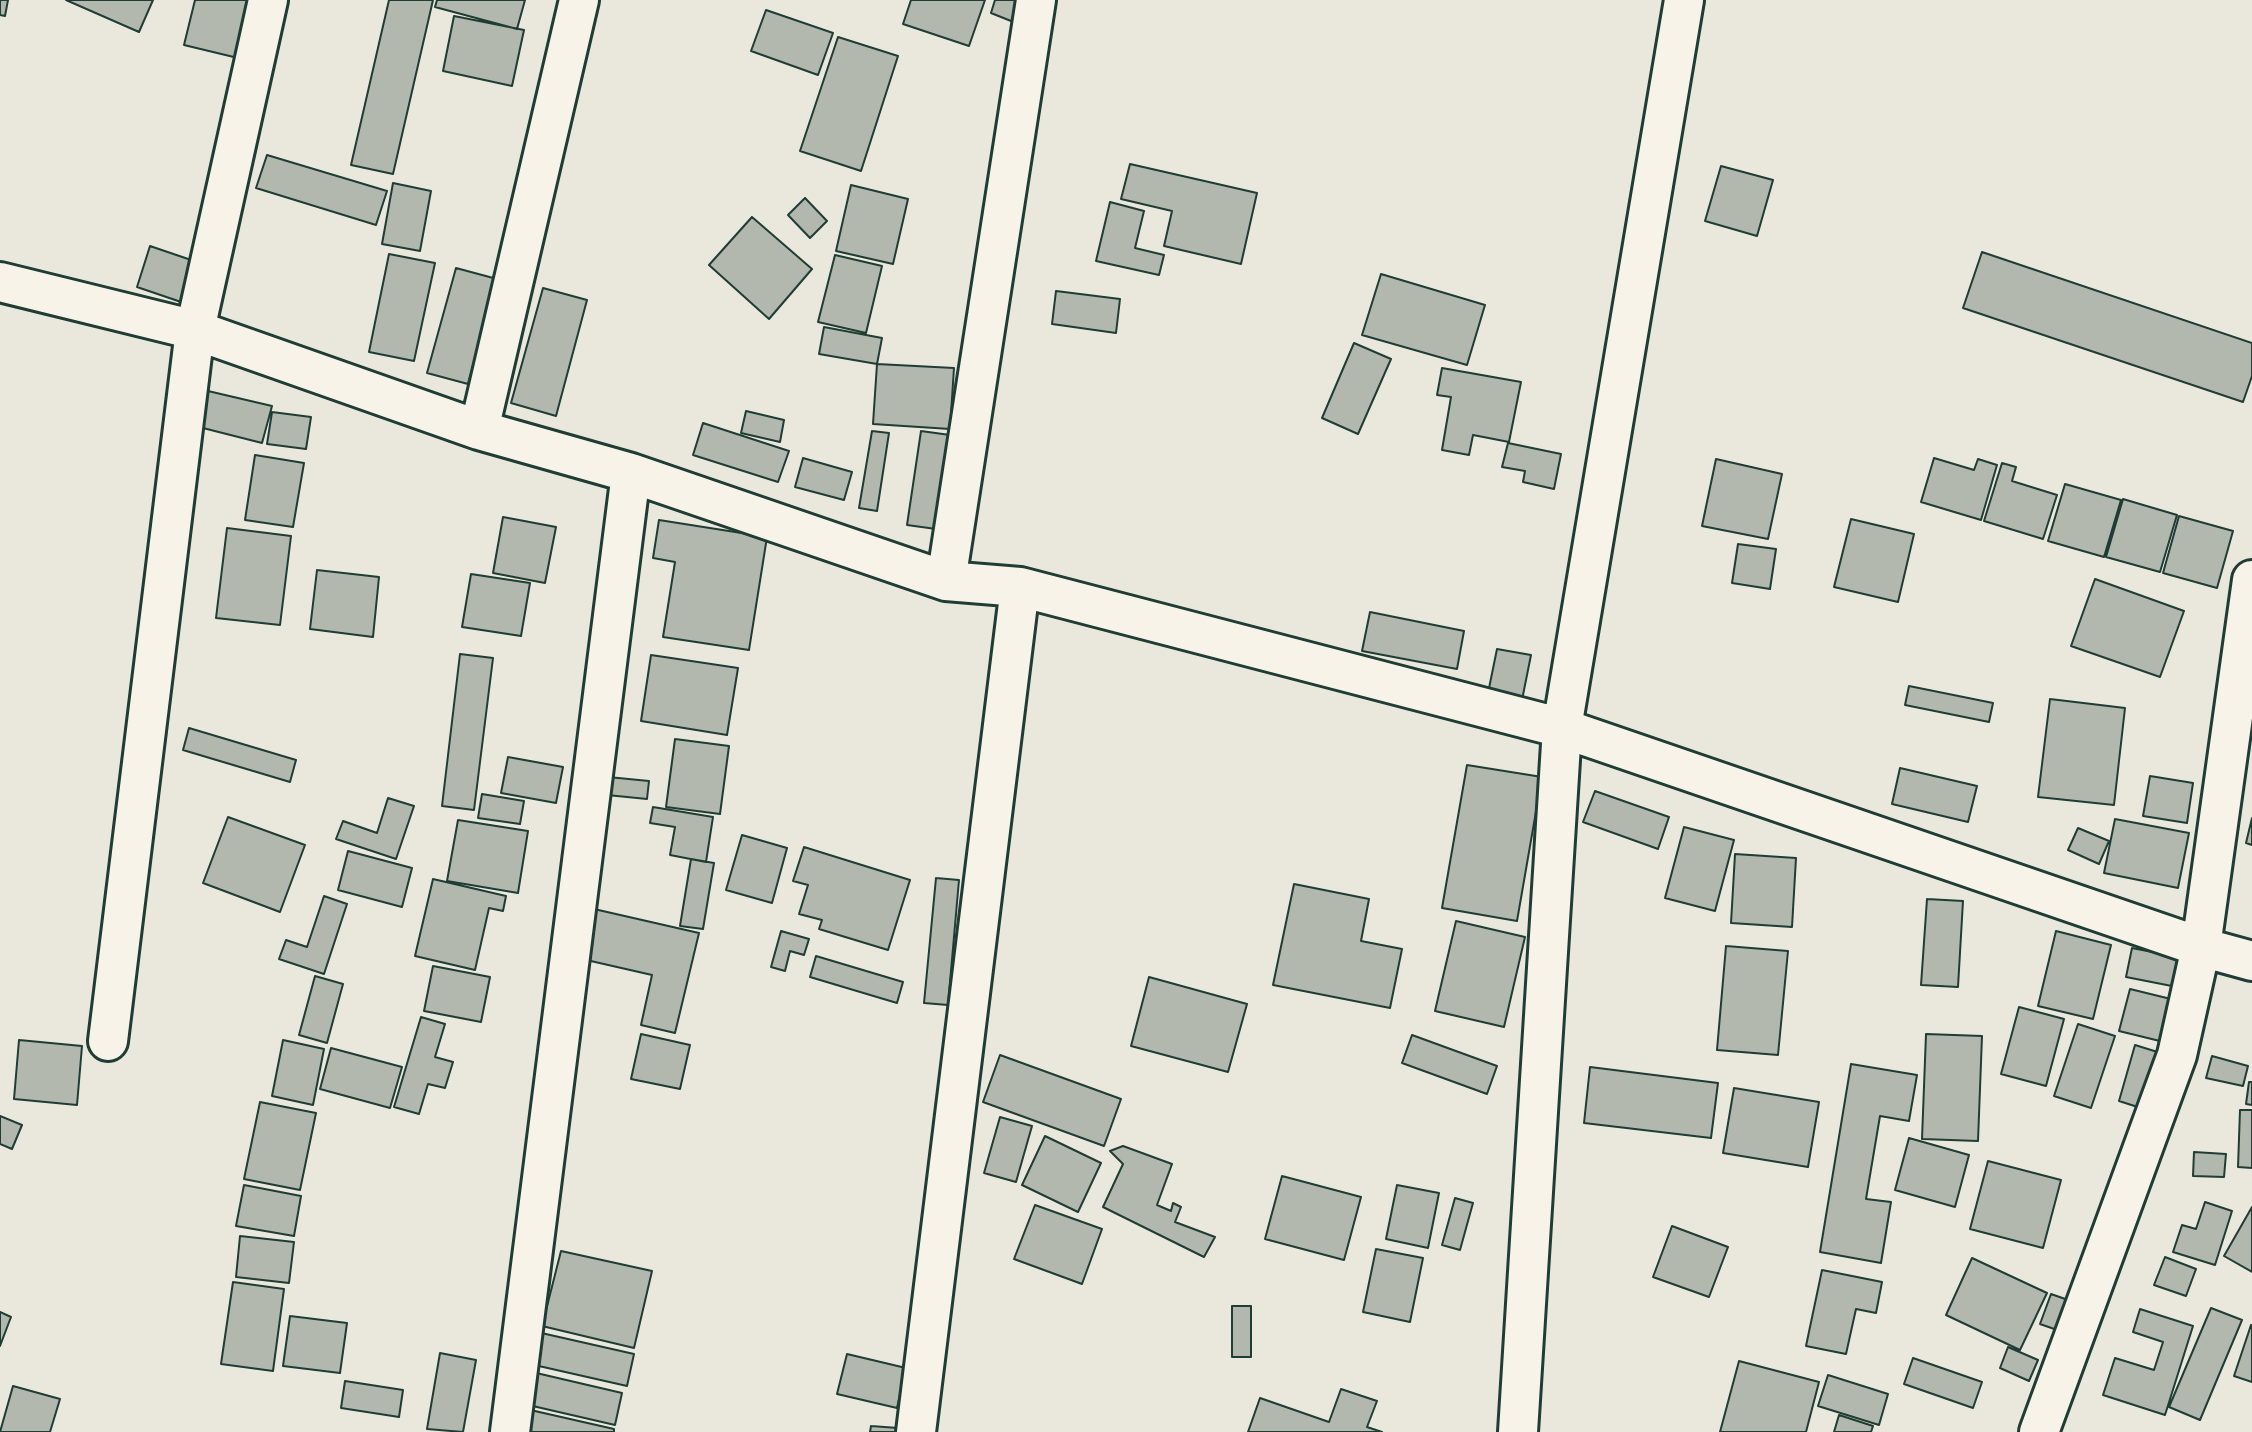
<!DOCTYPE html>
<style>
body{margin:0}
canvas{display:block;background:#eae8dd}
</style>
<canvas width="2252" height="1432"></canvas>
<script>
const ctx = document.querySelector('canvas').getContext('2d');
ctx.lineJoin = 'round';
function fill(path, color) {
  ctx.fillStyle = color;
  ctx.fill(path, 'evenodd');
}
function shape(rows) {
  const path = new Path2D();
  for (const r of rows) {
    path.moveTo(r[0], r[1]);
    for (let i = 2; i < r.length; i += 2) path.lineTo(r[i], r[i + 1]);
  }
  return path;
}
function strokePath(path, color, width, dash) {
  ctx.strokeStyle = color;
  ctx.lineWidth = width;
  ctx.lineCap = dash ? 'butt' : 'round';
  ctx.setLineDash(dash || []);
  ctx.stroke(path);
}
const building = shape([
 [0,0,8,0,5,16,0,15,0,0],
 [66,0,153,0,139,32,66,0],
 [195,0,256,0,242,59,184,45,195,0],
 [389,0,433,0,393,174,351,165,389,0],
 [437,0,525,0,517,29,435,7,437,0],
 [911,0,985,0,969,46,903,24,911,0],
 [995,0,1025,0,1016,23,991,13,995,0],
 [766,10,833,33,818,75,751,51,766,10],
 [454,16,524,30,512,86,443,71,454,16],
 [838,37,898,56,861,171,800,151,838,37],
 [267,155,387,191,376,225,256,188,267,155],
 [1130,164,1257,193,1241,264,1164,246,1172,211,1121,199,1130,164],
 [1721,166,1773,180,1757,236,1705,221,1721,166],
 [393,183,431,191,420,251,382,244,393,183],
 [851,185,908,199,893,264,836,251,851,185],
 [805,198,827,221,810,238,788,215,805,198],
 [1110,202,1144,211,1135,248,1164,255,1159,275,1096,261,1110,202],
 [752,217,812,269,769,319,709,265,752,217],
 [150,246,197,262,184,303,137,287,150,246],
 [1982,252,2252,343,2252,376,2243,402,1963,308,1982,252],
 [389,254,435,263,414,361,369,352,389,254],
 [835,255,882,266,866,333,818,322,835,255],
 [456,268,497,279,468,384,427,373,456,268],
 [1381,274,1485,305,1467,365,1362,335,1381,274],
 [543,288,587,300,556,416,511,403,543,288],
 [1056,291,1120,299,1116,333,1052,324,1056,291],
 [824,327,882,338,877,364,819,354,824,327],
 [1354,343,1391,359,1358,434,1322,418,1354,343],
 [877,364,954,368,950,429,873,424,877,364],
 [1442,368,1521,382,1509,442,1473,435,1469,455,1442,450,1451,397,1437,395,1442,368],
 [208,391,272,406,262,443,199,427,208,391],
 [746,411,784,420,780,442,741,433,746,411],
 [272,412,311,417,306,449,267,444,272,412],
 [703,423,789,451,778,482,693,455,703,423],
 [872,431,889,433,877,511,859,508,872,431],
 [921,431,950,435,936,529,907,525,921,431],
 [1508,443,1561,454,1554,489,1523,482,1525,471,1502,467,1508,443],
 [255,455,304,463,293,527,245,520,255,455],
 [803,458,852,472,844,500,795,487,803,458],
 [1934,458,1974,470,1978,459,1997,465,1981,520,1921,502,1934,458],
 [1716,459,1782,474,1768,539,1702,526,1716,459],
 [2002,463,2016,467,2012,481,2057,495,2043,539,1984,521,2002,463],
 [2065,484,2121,500,2104,557,2048,541,2065,484],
 [2123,499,2177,515,2160,572,2106,557,2123,499],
 [2179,516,2233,531,2217,588,2163,573,2179,516],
 [503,517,556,527,545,583,493,573,503,517],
 [1851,519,1914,534,1898,602,1834,587,1851,519],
 [659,520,767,537,749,650,663,637,675,562,653,558,659,520],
 [227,528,291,536,280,625,216,618,227,528],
 [1738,544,1776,549,1770,589,1732,583,1738,544],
 [317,570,379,577,373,637,310,629,317,570],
 [471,574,530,583,521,636,462,627,471,574],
 [2095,579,2184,611,2160,677,2071,646,2095,579],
 [1370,612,1464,631,1457,669,1362,651,1370,612],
 [1497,649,1531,655,1521,705,1487,698,1497,649],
 [460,654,493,658,474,810,442,806,460,654],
 [651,655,738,668,727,735,641,721,651,655],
 [1909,686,1993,703,1989,722,1905,705,1909,686],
 [2050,699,2125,708,2114,805,2038,797,2050,699],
 [189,728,296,760,290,782,183,750,189,728],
 [675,739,729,746,720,814,666,807,675,739],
 [508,757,563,767,556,803,501,793,508,757],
 [1467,765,1542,777,1517,921,1442,908,1467,765],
 [1900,768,1977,786,1968,822,1892,804,1900,768],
 [2150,776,2193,783,2187,823,2143,816,2150,776],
 [608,777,649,781,647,799,607,795,608,777],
 [1595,791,1669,817,1658,849,1583,822,1595,791],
 [482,794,524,801,520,824,478,818,482,794],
 [388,798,414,806,396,859,336,839,343,821,377,833,388,798],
 [653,807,713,817,706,862,670,855,675,827,650,823,653,807],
 [228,817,305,845,280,912,203,883,228,817],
 [2252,818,2252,845,2246,843,2252,818],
 [2115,819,2189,833,2178,888,2104,873,2115,819],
 [458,820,528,831,518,893,447,881,458,820],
 [1684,827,1734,840,1715,911,1665,898,1684,827],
 [2078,828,2109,841,2099,864,2068,850,2078,828],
 [742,835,787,848,772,903,726,890,742,835],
 [804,847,910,880,888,950,819,929,822,920,799,914,808,885,793,881,804,847],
 [348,851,412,868,402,907,338,890,348,851],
 [1735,854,1796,858,1792,927,1731,923,1735,854],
 [691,859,714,863,703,929,680,926,691,859],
 [936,878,959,880,948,1005,924,1003,936,878],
 [433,879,506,896,503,911,489,908,475,970,415,956,433,879],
 [1294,884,1369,899,1361,941,1402,949,1390,1008,1273,985,1294,884],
 [324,896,347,904,324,974,279,959,286,940,307,947,324,896],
 [1927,899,1963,901,1958,987,1921,985,1927,899],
 [594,909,699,933,675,1033,641,1025,652,975,582,959,594,909],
 [1456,921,1525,937,1504,1027,1435,1011,1456,921],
 [781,931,809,939,804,955,790,951,785,971,771,967,781,931],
 [2056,931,2111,945,2093,1019,2038,1006,2056,931],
 [1726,946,1788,951,1778,1055,1717,1050,1726,946],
 [2132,948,2188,959,2182,988,2126,977,2132,948],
 [816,956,903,982,897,1003,810,977,816,956],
 [433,966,490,977,481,1022,424,1011,433,966],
 [315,976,343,984,327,1043,299,1035,315,976],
 [1149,977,1247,1004,1228,1072,1131,1046,1149,977],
 [2130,989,2175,1000,2164,1042,2119,1031,2130,989],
 [2019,1007,2064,1019,2046,1086,2001,1074,2019,1007],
 [421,1017,445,1024,435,1057,453,1062,445,1088,428,1084,419,1114,394,1107,421,1017],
 [2078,1024,2115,1036,2091,1108,2054,1096,2078,1024],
 [641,1034,690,1045,680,1089,631,1079,641,1034],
 [1926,1034,1982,1036,1978,1141,1922,1139,1926,1034],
 [1412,1035,1497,1066,1487,1094,1402,1063,1412,1035],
 [19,1040,82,1046,77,1105,14,1099,19,1040],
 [283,1040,324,1049,313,1105,272,1096,283,1040],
 [2135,1045,2164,1054,2147,1110,2119,1101,2135,1045],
 [331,1048,402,1067,390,1108,320,1089,331,1048],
 [1000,1055,1121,1099,1104,1146,983,1102,1000,1055],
 [2212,1056,2248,1066,2243,1086,2206,1078,2212,1056],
 [1851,1064,1917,1075,1909,1121,1880,1116,1866,1199,1891,1202,1881,1263,1820,1252,1851,1064],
 [1590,1067,1718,1083,1711,1138,1584,1123,1590,1067],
 [2249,1082,2252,1082,2252,1105,2246,1104,2249,1082],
 [1734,1088,1819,1102,1808,1167,1723,1153,1734,1088],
 [260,1102,316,1113,300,1190,244,1179,260,1102],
 [2240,1110,2252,1110,2252,1168,2238,1167,2240,1110],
 [0,1116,22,1125,12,1149,0,1144,0,1116],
 [1000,1117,1032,1126,1016,1182,984,1173,1000,1117],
 [1045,1136,1101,1163,1078,1212,1022,1185,1045,1136],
 [1909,1138,1969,1155,1955,1207,1895,1190,1909,1138],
 [1123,1146,1172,1164,1157,1205,1171,1211,1173,1203,1181,1207,1175,1222,1215,1237,1204,1257,1103,1207,1123,1164,1110,1151,1123,1146],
 [2194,1152,2226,1154,2224,1177,2193,1176,2194,1152],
 [1988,1161,2061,1180,2043,1248,1970,1229,1988,1161],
 [1282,1176,1361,1197,1344,1260,1265,1239,1282,1176],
 [244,1185,301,1196,294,1236,236,1226,244,1185],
 [1397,1185,1439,1193,1428,1248,1386,1239,1397,1185],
 [1455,1198,1473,1203,1460,1250,1442,1245,1455,1198],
 [2205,1202,2232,1211,2215,1265,2173,1252,2182,1225,2196,1229,2205,1202],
 [1035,1205,1102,1229,1082,1284,1014,1259,1035,1205],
 [2252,1207,2252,1272,2224,1256,2252,1207],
 [1672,1226,1728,1247,1709,1297,1653,1277,1672,1226],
 [240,1236,294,1242,289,1283,236,1277,240,1236],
 [1376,1249,1423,1258,1410,1322,1363,1312,1376,1249],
 [561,1251,652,1271,634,1348,542,1326,561,1251],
 [2165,1257,2196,1269,2186,1296,2154,1285,2165,1257],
 [1972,1258,2047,1293,2020,1350,1946,1315,1972,1258],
 [1822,1270,1882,1282,1876,1313,1856,1309,1846,1354,1806,1346,1822,1270],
 [233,1282,284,1289,273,1371,221,1364,233,1282],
 [2051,1294,2071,1301,2060,1331,2040,1324,2051,1294],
 [1232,1306,1251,1306,1251,1357,1232,1357,1232,1306],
 [2211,1308,2242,1320,2200,1420,2169,1407,2211,1308],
 [2140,1309,2193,1326,2165,1415,2103,1395,2115,1358,2154,1370,2163,1342,2133,1332,2140,1309],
 [0,1312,11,1317,0,1346,0,1312],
 [290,1316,347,1323,340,1373,283,1366,290,1316],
 [2251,1325,2252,1325,2252,1382,2234,1376,2251,1325],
 [537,1332,634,1354,627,1386,530,1364,537,1332],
 [2008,1347,2038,1360,2029,1381,2000,1368,2008,1347],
 [440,1353,476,1360,463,1432,427,1429,440,1353],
 [847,1354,906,1368,897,1408,837,1394,847,1354],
 [1913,1358,1982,1382,1973,1408,1904,1384,1913,1358],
 [1739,1361,1819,1382,1806,1432,1720,1432,1739,1361],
 [532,1372,622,1393,615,1425,524,1404,532,1372],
 [1828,1375,1888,1394,1879,1425,1818,1406,1828,1375],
 [345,1381,403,1390,399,1417,341,1408,345,1381],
 [13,1386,60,1399,50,1432,0,1432,13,1386],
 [1341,1389,1377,1401,1367,1427,1382,1432,1248,1432,1260,1398,1329,1422,1341,1389],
 [526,1409,614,1429,614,1432,521,1432,526,1409],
 [1839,1415,1873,1426,1871,1432,1834,1432,1839,1415],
 [871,1426,898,1428,898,1432,870,1432,871,1426]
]);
fill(building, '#b2b8ae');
strokePath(building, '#1f3d34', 2);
const minor = shape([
 [0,282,195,330,479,430,631,473,946,581,1020,587,1562,728,2201,947,2252,961],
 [479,430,579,0],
 [946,581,1036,0],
 [108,1041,195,330,268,0],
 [510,1432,631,473],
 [916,1432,1020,587],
 [1518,1432,1562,728,1684,0],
 [2039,1432,2177,1055,2201,947,2252,580]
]);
strokePath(minor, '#1f3d34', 44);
strokePath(minor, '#f7f3e8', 38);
</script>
